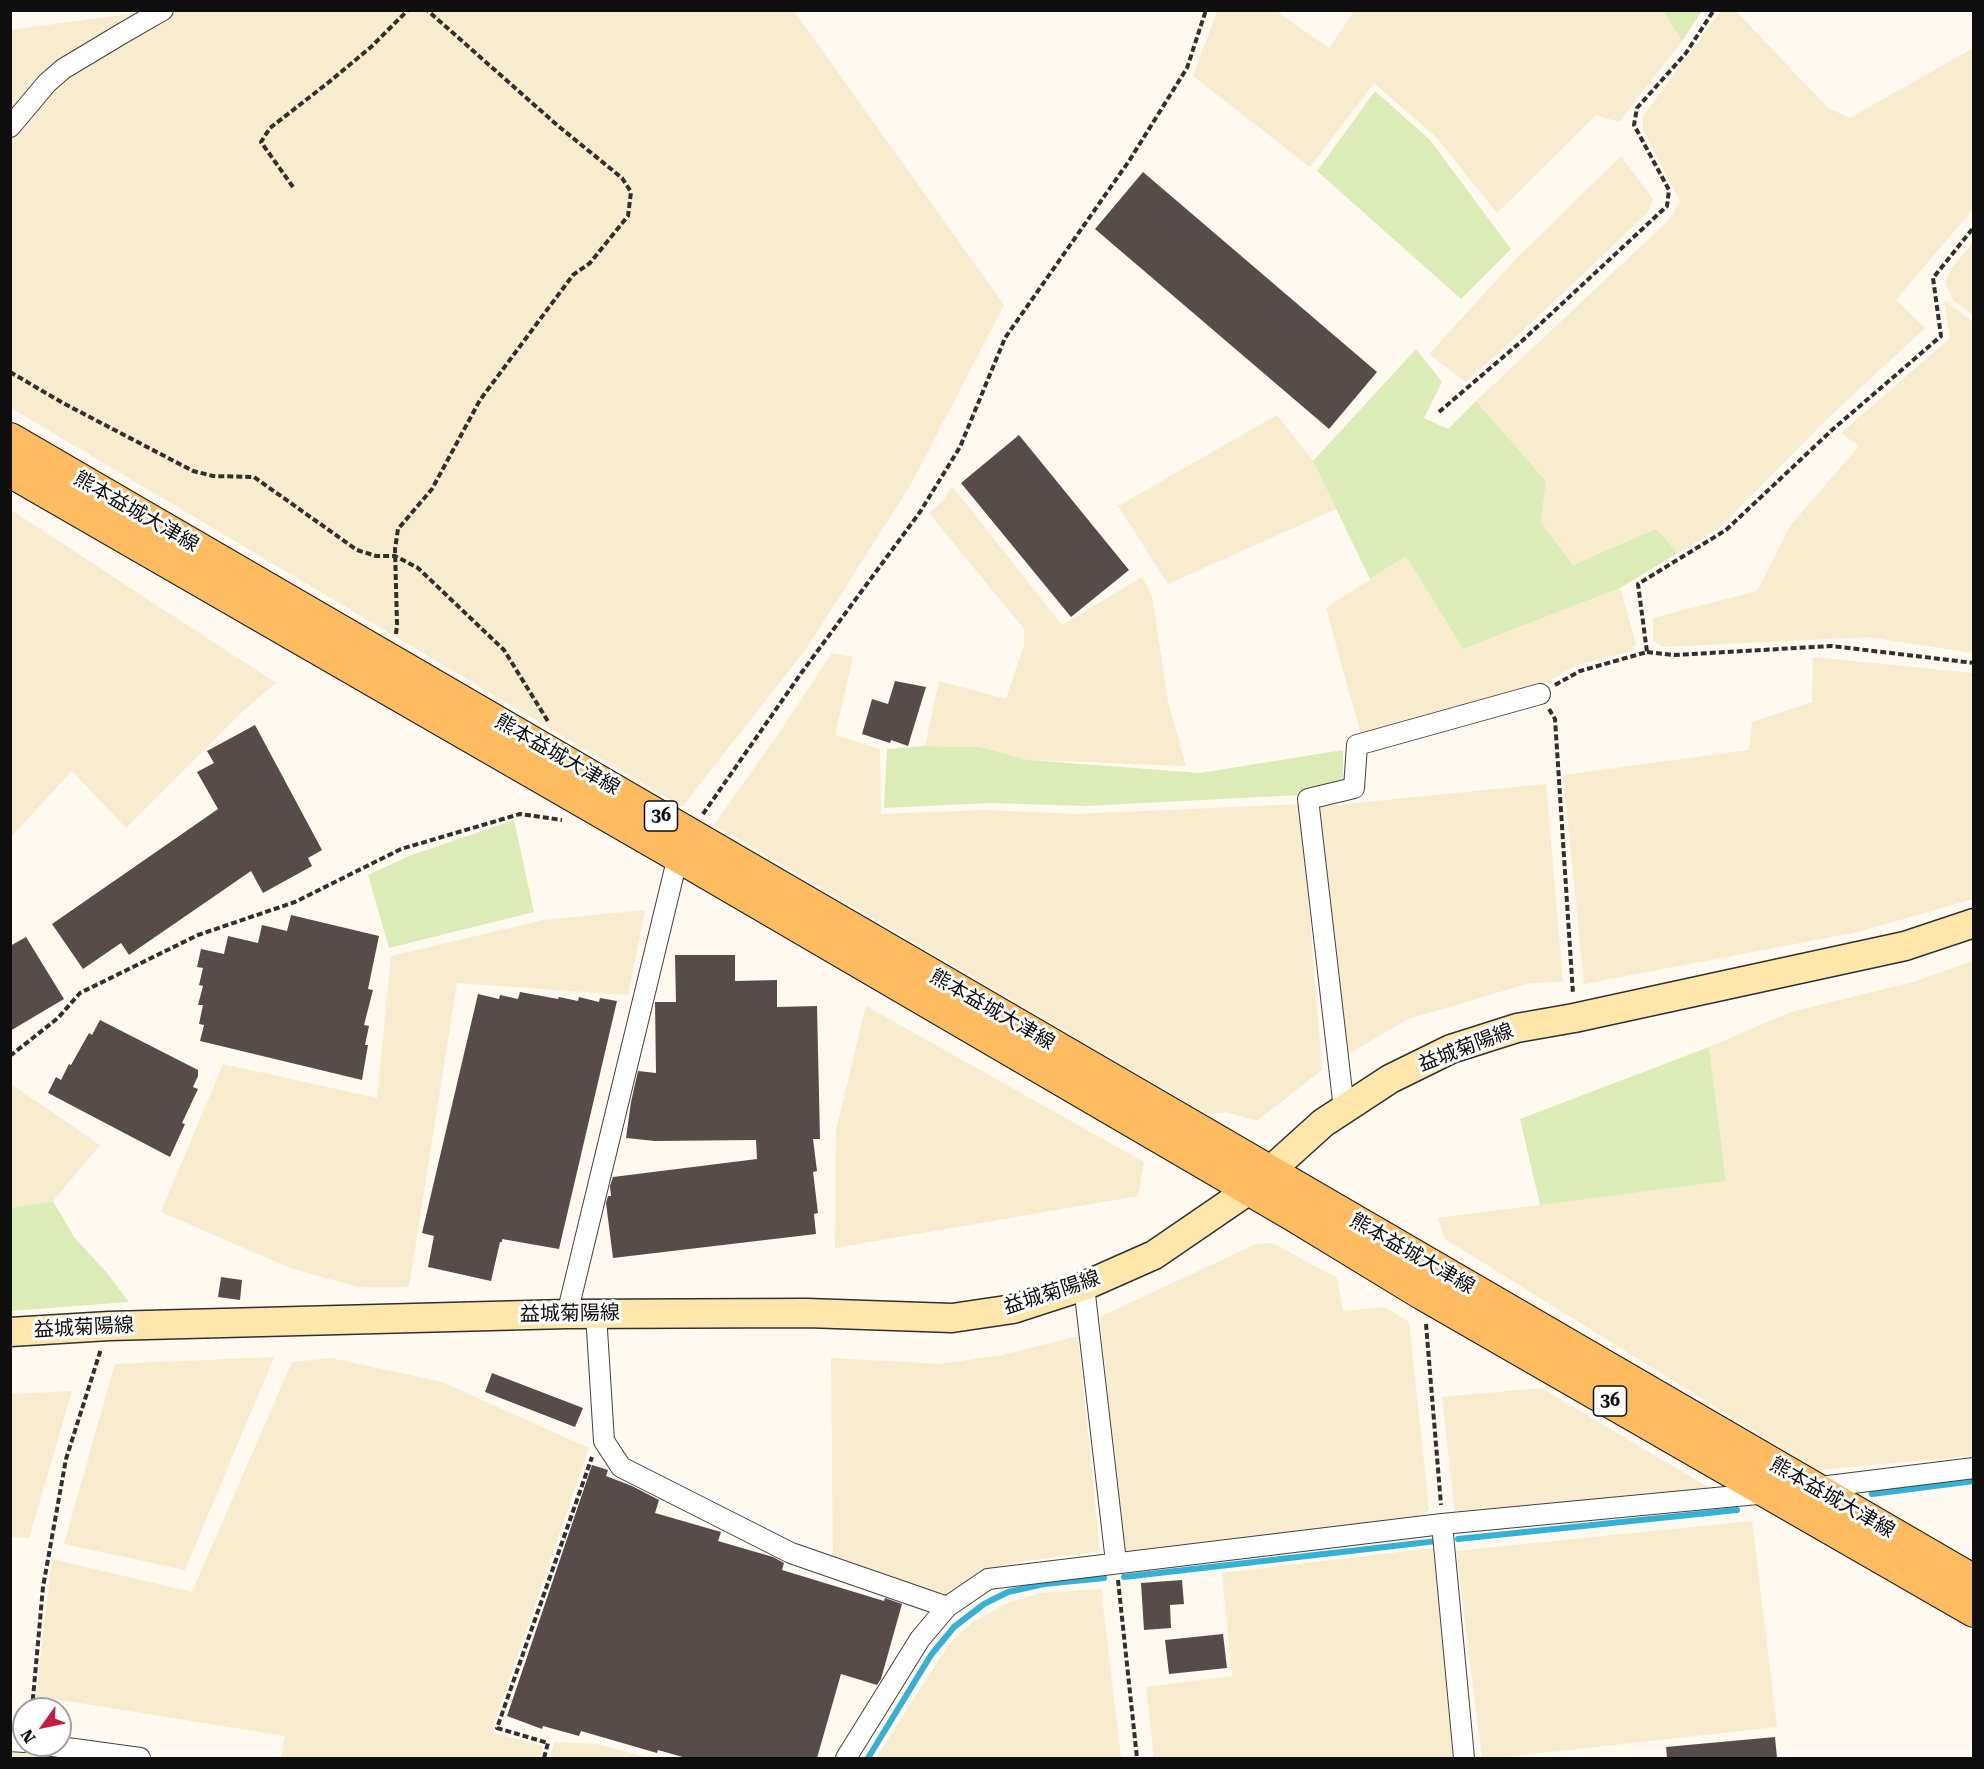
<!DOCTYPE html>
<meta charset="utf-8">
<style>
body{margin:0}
#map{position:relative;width:1984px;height:1769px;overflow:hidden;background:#fff9ef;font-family:"Roboto Serif",serif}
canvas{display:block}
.frame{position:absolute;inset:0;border:12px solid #0e0e0e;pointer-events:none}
.north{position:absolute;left:12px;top:1697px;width:60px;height:60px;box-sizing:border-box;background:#fff;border:2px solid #9f9f9f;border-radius:50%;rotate:237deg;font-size:16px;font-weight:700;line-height:24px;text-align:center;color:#0e0e0e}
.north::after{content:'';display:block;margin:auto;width:21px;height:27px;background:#c71d44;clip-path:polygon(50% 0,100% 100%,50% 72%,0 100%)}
</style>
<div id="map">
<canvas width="1984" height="1769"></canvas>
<div class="frame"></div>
<div class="north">N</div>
</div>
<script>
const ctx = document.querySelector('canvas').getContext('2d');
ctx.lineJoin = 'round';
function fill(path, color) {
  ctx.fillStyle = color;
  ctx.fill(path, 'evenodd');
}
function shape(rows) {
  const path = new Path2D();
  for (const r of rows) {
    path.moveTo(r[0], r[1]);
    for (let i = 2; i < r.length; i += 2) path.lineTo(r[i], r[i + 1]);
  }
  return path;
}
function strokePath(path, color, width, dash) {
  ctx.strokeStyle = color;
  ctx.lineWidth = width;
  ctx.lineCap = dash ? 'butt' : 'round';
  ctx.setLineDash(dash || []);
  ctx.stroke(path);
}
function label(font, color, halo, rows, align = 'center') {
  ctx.font = font + ' "Roboto Serif","Noto Sans JP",serif';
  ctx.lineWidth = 6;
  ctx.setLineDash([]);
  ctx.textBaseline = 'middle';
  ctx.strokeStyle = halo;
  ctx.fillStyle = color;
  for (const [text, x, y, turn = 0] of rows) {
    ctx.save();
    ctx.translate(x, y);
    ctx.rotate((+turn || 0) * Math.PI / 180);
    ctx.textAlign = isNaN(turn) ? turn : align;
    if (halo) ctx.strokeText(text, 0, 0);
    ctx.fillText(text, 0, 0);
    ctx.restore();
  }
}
fill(shape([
 [159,10,794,11,1004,305,910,486,806,649,682,807,11,408,10,30],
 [1355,10,1663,11,1682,41,1619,122,1596,115,1497,213,1437,138,1374,83,1310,167,1193,76,1217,11,1276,11,1329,48],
 [1721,11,1736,11,1828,108,1850,118,1973,48,1973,209,1896,300,1925,328,1827,419,1719,528,1678,553,1656,529,1573,565,1541,522,1546,481,1476,401,1670,219,1680,201,1643,130,1643,116],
 [1621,156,1653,199,1647,213,1556,300,1466,382,1429,354,1515,260],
 [1973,242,1973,315,1954,301,1945,283,1952,268],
 [1944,300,1973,322,1973,653,1868,637,1663,647,1653,640,1653,618,1757,591,1790,526,1859,446,1841,433,1950,338],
 [1277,415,1313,461,1336,509,1168,584,1118,506],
 [952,486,1062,625,1142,577,1152,596,1168,702,1186,766,1029,760,980,747,925,746,939,681,1006,699,1024,645,1024,629,929,513,943,501],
 [11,510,276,683,243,711,126,828,72,771,11,837],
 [1406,556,1463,649,1620,588,1636,644,1629,652,1577,665,1534,689,1362,738,1326,608],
 [832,653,853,657,835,735,880,749,881,814,986,810,1077,814,1301,804,1322,1070,1257,1121,1226,1112,1207,1114,714,825,783,727],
 [1813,657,1973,673,1973,899,1858,932,1584,984,1563,775,1749,750,1752,722,1812,702],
 [1546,784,1563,982,1530,983,1408,1019,1343,1057,1316,807],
 [645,910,628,995,457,983,409,1287,358,1287,290,1268,161,1212,223,1064,377,1098,391,956,544,920],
 [1973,961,1973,1456,1817,1470,1445,1239,1438,1218,1726,1181,1709,1047,1791,1012,1913,982],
 [866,1006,1144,1162,1138,1196,835,1248,836,1130],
 [11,1084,100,1145,53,1201,11,1208],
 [1273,1243,1337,1278,1343,1311,1385,1307,1409,1322,1429,1510,1419,1517,1123,1551,1100,1317,1256,1244],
 [1078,1336,1100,1551,1013,1563,982,1574,947,1597,833,1563,831,1358,940,1364,1002,1355],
 [274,1357,185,1570,64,1544,115,1364],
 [331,1358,442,1382,589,1448,491,1732,543,1746,540,1758,281,1758,285,1736,36,1696,52,1559,192,1592,292,1362],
 [1541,1388,1708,1487,1711,1489,1487,1513,1479,1509,1455,1512,1442,1397],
 [72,1391,29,1538,11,1537,11,1394],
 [1752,1521,1777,1727,1496,1758,1482,1758,1456,1551],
 [1433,1548,1454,1758,1154,1758,1146,1687,1232,1676,1222,1573],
 [1101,1589,1121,1758,876,1758,949,1644,972,1623,1007,1603,1041,1593],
 [554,1742,597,1744,649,1758,550,1758],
 [11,1752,97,1758,11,1758]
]), '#f7eccd');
fill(shape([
 [1663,11,1702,11,1682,41],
 [1375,91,1430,140,1511,249,1461,299,1317,171],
 [1416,349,1442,382,1424,418,1448,429,1476,401,1546,481,1541,522,1573,565,1656,529,1678,553,1620,588,1463,649,1406,556,1370,579,1313,461],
 [925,746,980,747,1029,760,1200,773,1343,750,1343,785,1300,795,1085,806,990,803,884,808,887,749],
 [514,820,534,912,389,948,368,875,409,856],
 [1709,1047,1726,1181,1540,1205,1520,1119],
 [53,1201,74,1237,107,1273,129,1302,11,1311,11,1208]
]), '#dcecb6');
strokePath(shape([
 [1872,1494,1974,1481],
 [1458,1539,1737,1510],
 [1124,1577,1437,1541],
 [868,1758,931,1655,954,1627,984,1604,1008,1592,1044,1584,1104,1578]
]), '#33b2d5', 6);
fill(shape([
 [1143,172,1377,372,1329,429,1095,229],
 [1019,435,1129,570,1071,617,961,483],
 [895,681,926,687,908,746,891,740,890,743,862,734,872,699,888,704],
 [255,725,322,850,308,858,312,866,263,893,251,871,129,955,121,943,83,969,52,924,218,809,197,772,214,763,207,751],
 [291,915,379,936,368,989,373,990,364,1025,369,1026,365,1045,368,1045,362,1080,200,1041,204,1025,199,1024,203,1005,198,1005,203,986,199,985,203,968,197,967,201,949,224,954,228,936,258,943,262,925,287,931],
 [26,937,64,999,10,1031,10,946],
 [675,955,735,955,735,981,777,980,777,1007,817,1006,820,1139,813,1139,817,1171,813,1172,818,1213,814,1214,816,1234,613,1258,606,1203,608,1196,611,1196,610,1186,613,1177,757,1159,756,1140,655,1141,626,1138,631,1102,638,1071,656,1073,655,1002,676,1002],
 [520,992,558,999,559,997,578,1001,579,997,599,1002,600,998,617,1001,559,1249,502,1239,502,1242,500,1242,491,1281,428,1267,434,1236,422,1233,478,994,499,999,500,995,518,999],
 [100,1020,198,1070,198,1076,193,1087,198,1089,182,1123,185,1124,170,1157,48,1093,56,1077,61,1080,69,1064,71,1065,89,1033,92,1035],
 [221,1277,242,1280,240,1300,218,1297],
 [492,1373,583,1408,575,1427,485,1392],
 [592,1465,608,1470,606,1476,632,1486,659,1500,655,1513,721,1532,718,1541,773,1557,784,1563,782,1570,884,1601,885,1598,902,1604,881,1679,877,1685,841,1674,817,1758,686,1758,658,1750,657,1753,581,1731,579,1736,543,1726,542,1729,507,1716],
 [1182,1580,1184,1604,1170,1605,1171,1628,1144,1630,1141,1583],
 [1223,1634,1227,1668,1169,1674,1165,1640],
 [1775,1737,1777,1758,1667,1758,1666,1747]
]), '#574c49');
const minor = shape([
 [10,127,47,83,63,69,123,33,163,10],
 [1344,1109,1308,799,1354,788,1357,745,1540,694],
 [1084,1286,1116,1562],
 [567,1314,678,856],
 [596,1314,604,1441,621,1467,791,1553,947,1607],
 [1812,1488,1974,1468],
 [1442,1524,1464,1758],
 [10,1741,24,1742],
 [45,1745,140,1758],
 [846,1758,920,1639,947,1607,988,1579,1442,1524,1768,1493]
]);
const secondary = shape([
 [10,1332,109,1326,567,1314,807,1313,952,1318,1013,1309,1084,1286,1154,1255,1249,1190,1323,1123,1390,1079,1451,1049,1517,1028,1574,1018,1905,946,1974,923]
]);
const primary = shape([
 [10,439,1974,1581],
 [10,471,678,856,1295,1216,1423,1294,1974,1611]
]);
strokePath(minor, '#414141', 22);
strokePath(secondary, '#303030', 31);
strokePath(primary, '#1f1f1f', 34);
strokePath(shape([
 [293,187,261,142,270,128,329,82,371,47,408,10],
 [10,372,63,403,193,471,213,476,254,477,357,550,376,556,395,556,418,568,504,650,549,723],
 [1439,412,1523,340,1667,206,1669,190,1634,125,1637,108,1686,53,1714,10],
 [396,634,397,624,395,549,398,529,432,489,480,400,573,275,590,263,628,216,631,192,622,178,557,125,427,10],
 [1647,652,1674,655,1832,646,1974,663],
 [1555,685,1580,671,1647,652,1638,584,1726,530,1832,430,1941,336,1933,278,1974,227],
 [1549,709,1555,719,1573,994],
 [703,814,802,672,920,512,960,447,1005,338,1129,161,1187,68,1206,10],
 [10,1056,58,1018,80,993,198,935,295,902,401,849,520,814,562,820],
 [1426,1324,1441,1505],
 [1118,1580,1137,1758],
 [32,1709,43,1587,66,1459,101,1349],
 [544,1758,548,1743,497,1728,592,1457]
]), '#303030', 4, [6, 3]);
strokePath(minor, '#fff', 20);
strokePath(secondary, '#ffe6aa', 28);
strokePath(primary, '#ffbb5f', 32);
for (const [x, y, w] of [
 [661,816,33],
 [1610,1401,33]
]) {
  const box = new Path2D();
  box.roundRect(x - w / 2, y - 15, w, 30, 4.5);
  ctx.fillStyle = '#fff';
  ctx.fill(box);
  strokePath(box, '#0e0e0e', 1.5);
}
label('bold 18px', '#0e0e0e', null, [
 ["36",661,816],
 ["36",1610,1401]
]);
label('20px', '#0e0e0e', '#fff', [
 ["熊本益城大津線",136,512,30],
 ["熊本益城大津線",557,755,30],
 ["熊本益城大津線",992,1010,30],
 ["益城菊陽線",1466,1048,-21],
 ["熊本益城大津線",1412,1254,30],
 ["益城菊陽線",1052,1293,-18],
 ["益城菊陽線",570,1314,-1],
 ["益城菊陽線",84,1328,-3],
 ["熊本益城大津線",1832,1498,30]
]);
</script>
